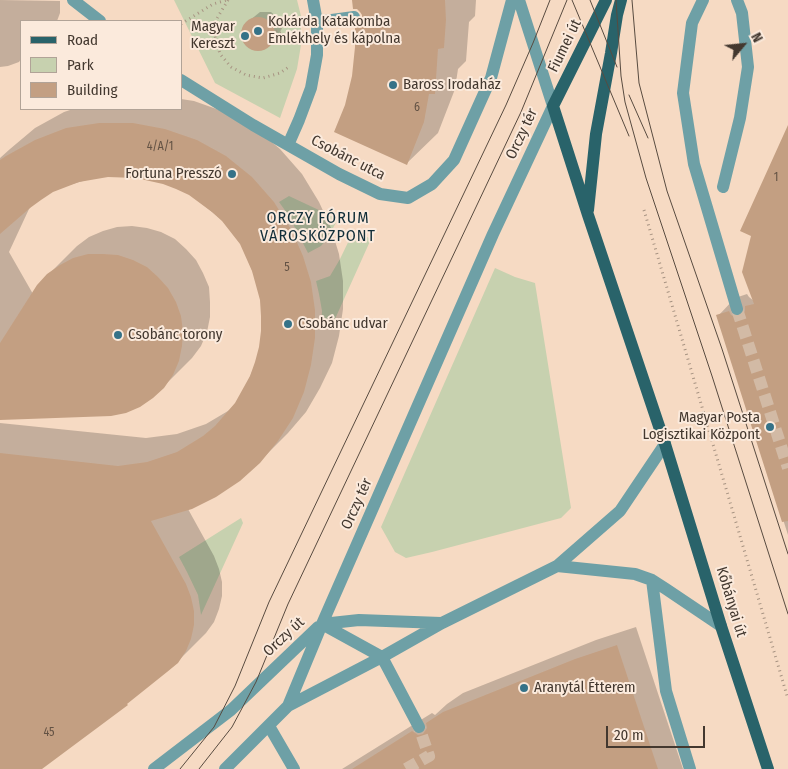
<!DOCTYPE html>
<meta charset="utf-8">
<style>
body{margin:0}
#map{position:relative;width:788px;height:769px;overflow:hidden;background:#f6dac3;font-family:"Fira Sans Condensed",sans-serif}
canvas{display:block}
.legend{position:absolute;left:20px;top:20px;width:162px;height:90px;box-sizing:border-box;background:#fbeadc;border:1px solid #b1a397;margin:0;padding:6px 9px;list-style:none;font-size:15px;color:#43382f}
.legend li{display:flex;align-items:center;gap:10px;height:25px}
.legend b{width:25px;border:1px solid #b1a397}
.north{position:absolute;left:718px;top:20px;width:50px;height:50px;-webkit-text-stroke:4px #fbeadc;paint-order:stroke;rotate:62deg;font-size:14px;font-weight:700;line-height:20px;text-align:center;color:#43382f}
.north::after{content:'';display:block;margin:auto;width:18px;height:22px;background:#43382f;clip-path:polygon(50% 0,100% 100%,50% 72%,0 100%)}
.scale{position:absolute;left:606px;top:726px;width:99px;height:22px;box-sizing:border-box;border:2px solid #43382f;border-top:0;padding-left:6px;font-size:15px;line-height:18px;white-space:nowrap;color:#43382f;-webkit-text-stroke:4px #fbeadc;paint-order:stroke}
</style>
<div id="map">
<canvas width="788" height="769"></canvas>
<ul class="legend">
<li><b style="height:6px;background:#29636a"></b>Road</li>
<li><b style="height:14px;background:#c7d1af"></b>Park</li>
<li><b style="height:14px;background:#c39f82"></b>Building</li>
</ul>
<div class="north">N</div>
<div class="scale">20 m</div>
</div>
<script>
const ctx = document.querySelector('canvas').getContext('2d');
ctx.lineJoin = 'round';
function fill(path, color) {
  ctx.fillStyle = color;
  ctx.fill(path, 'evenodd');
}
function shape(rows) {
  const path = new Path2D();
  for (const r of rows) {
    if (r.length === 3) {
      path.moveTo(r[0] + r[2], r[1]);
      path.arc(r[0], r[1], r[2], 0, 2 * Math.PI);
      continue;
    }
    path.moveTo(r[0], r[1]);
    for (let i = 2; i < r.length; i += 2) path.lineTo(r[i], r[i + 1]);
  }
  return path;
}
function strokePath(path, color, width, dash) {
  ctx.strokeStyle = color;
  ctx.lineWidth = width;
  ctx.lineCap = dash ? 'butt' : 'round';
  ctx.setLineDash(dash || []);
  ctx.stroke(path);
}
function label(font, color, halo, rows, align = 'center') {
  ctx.font = font + ' "Fira Sans Condensed",sans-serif';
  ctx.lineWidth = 4;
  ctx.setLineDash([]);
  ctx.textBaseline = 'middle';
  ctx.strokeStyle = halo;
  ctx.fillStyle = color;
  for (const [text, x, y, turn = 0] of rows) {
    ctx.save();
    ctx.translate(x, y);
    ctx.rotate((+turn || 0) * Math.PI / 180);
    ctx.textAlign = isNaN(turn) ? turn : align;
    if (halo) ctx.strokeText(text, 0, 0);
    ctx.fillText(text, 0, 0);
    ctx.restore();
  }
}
fill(shape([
 [174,0,297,0,301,16,301,45,297,69,280,118,215,83],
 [289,196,338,219,327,239,321,246,308,253,289,216,279,202],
 [354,230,371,239,331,328,321,329,322,311,319,294,316,281,330,276,340,259],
 [495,268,515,277,535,283,571,508,561,518,432,552,406,558,395,552,381,527],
 [241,518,243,523,201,615,198,595,187,572,179,557]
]), '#c7d1af');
fill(shape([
 [0,0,60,1,60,13,57,21,21,21,21,59,19,62,8,66,0,67],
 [353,0,476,0,475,16,469,22,466,61,458,69,455,89,438,133,406,164,346,105,353,76,356,47,356,26,363,19,363,15],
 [260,12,271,12,279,19,281,30,275,40,268,46,258,50,247,46,242,36,244,25],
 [181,99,194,101,225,112,255,128,280,149,302,174,319,202,331,228,339,254,343,281,343,309,339,336,332,363,320,388,306,412,288,433,259,462,188,509,214,556,219,569,222,582,222,596,219,609,214,622,206,633,177,662,40,769,0,769,0,423,146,438,177,434,206,424,233,408,244,391,256,362,260,347,263,316,258,285,241,243,223,221,190,194,164,183,150,179,107,176,93,178,66,186,53,191,33,204,29,209,9,252,33,294,48,275,77,246,89,237,103,231,117,227,132,226,147,228,161,232,175,239,186,249,196,260,203,273,209,287,210,302,210,317,207,332,201,346,192,358,163,387,0,418,0,158,10,149,35,128,64,112,73,109,181,109],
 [788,128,788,535,718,316,735,298,747,294,749,297,754,301],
 [636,627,683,769,342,769,432,713,435,715,447,704,463,693,596,640]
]), '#0003');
fill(shape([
 [352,0,445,0,446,20,444,48,438,49,435,94,429,94,424,122,407,165,334,132,345,105,352,76,355,47,355,25,359,23,362,20,362,15,360,12,357,9,353,9],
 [258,34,17],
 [99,123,133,123,165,129,197,140,226,156,252,177,274,202,292,231,303,256,311,282,315,310,315,338,311,365,304,392,293,418,278,441,260,463,240,481,216,497,192,509,151,521,186,584,191,597,194,611,194,625,191,639,186,651,178,663,167,672,127,704,128,705,42,769,0,769,0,453,118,466,147,462,177,452,203,436,215,426,235,403,250,376,255,362,259,347,261,331,261,316,260,300,252,271,240,244,222,221,212,212,189,195,176,189,163,184,136,178,108,177,79,182,53,192,41,200,30,208,0,234,0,160,6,156,35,140,66,128],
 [788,125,788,521,782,522,716,315,729,311,731,315,735,317,740,317,745,311,745,306,754,304,742,272,751,236,740,231],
 [88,254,103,254,118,255,133,260,147,267,158,277,168,288,176,302,181,316,183,331,182,346,179,361,173,375,164,388,153,398,140,407,126,413,111,416,0,420,0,343,37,285,47,274,60,265,73,258],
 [617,645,658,769,352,769,412,731,418,735,423,734,427,728,426,723,443,712,575,659]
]), '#c39f82');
strokePath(shape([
 [737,309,788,468],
 [406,769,429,756,419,727]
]), '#d2baa5', 12, [12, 6]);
strokePath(shape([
 [228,0,216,20,215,36,220,54,231,67,246,75,263,78,280,73,290,66],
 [294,20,276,31,295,41],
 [181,24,213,4,227,0],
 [644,210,788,699]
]), '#a79382', 3, [1, 4]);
strokePath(shape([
 [73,0,100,21],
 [703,0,692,23,683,93,694,164,737,309],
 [317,22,354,17],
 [181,80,253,125,339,174,380,194,408,198,432,184,454,160,491,78,512,0],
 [288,145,299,120,311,88,317,55,317,22,313,0],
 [723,187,740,118,748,67,742,13,737,0],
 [557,566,635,574,652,580,666,589,721,626],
 [652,580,666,691,690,769],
 [322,624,359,620,441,623],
 [322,624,382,657],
 [382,657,419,727],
 [288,706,382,657,442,623,557,566,620,511,665,444],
 [269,726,294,769],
 [154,769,231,710,318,627],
 [225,769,288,706,322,624,493,234,553,106,519,0]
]), '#6ea0a6', 12);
strokePath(shape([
 [606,0,553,106,588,215,665,444,721,626,768,769],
 [588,210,596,134,611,53,617,15,621,0]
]), '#29636a', 12);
strokePath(shape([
 [572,0,629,136],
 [590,0,617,67],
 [616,0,621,76,625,102,646,178,712,376,788,614],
 [632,0,639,83,667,191,722,349,788,554],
 [629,95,648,138],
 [180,769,214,727,235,686,269,602,506,105,533,43,550,0],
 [199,769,232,727,256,682,288,604,521,112,567,0]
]), '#584b40', 1);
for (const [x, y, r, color] of [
 [258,31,5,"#357288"],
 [245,36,5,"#357288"],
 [393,85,5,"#357288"],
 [232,174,5,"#357288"],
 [288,324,5,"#357288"],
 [118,335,5,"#357288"],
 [770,427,5,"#357288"],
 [524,688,5,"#357288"]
]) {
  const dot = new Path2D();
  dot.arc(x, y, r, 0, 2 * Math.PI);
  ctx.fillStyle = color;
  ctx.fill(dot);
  strokePath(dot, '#fbeadc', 2);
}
label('12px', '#635244', null, [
 ["6",417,108],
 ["4/A/1",160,147],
 ["1",776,178],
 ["5",287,268],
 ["45",49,733]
]);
label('15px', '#43382f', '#fbeadc', [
 ["Kokárda Katakomba",268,22],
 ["Emlékhely és kápolna",268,39],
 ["Magyar",235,27,"right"],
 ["Kereszt",235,44,"right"],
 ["Baross Irodaház",403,85],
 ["Fortuna Presszó",222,174,"right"],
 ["Csobánc udvar",298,324],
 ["Csobánc torony",128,335],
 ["Magyar Posta",760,418,"right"],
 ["Logisztikai Központ",760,435,"right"],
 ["Aranytál Étterem",534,688]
], 'left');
label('15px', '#43382f', '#fbeadc', [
 ["Fiumei út",565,46,-64],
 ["Orczy tér",522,134,-65],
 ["Csobánc utca",348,158,27],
 ["Orczy tér",357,504,-66],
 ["Kőbányai út",731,602,73],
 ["Orczy út",284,637,-43]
]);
ctx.letterSpacing = '1px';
label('16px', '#112e39', '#fbeadc', [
 ["ORCZY FÓRUM",318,219],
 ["VÁROSKÖZPONT",318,237]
]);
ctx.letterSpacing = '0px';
</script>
